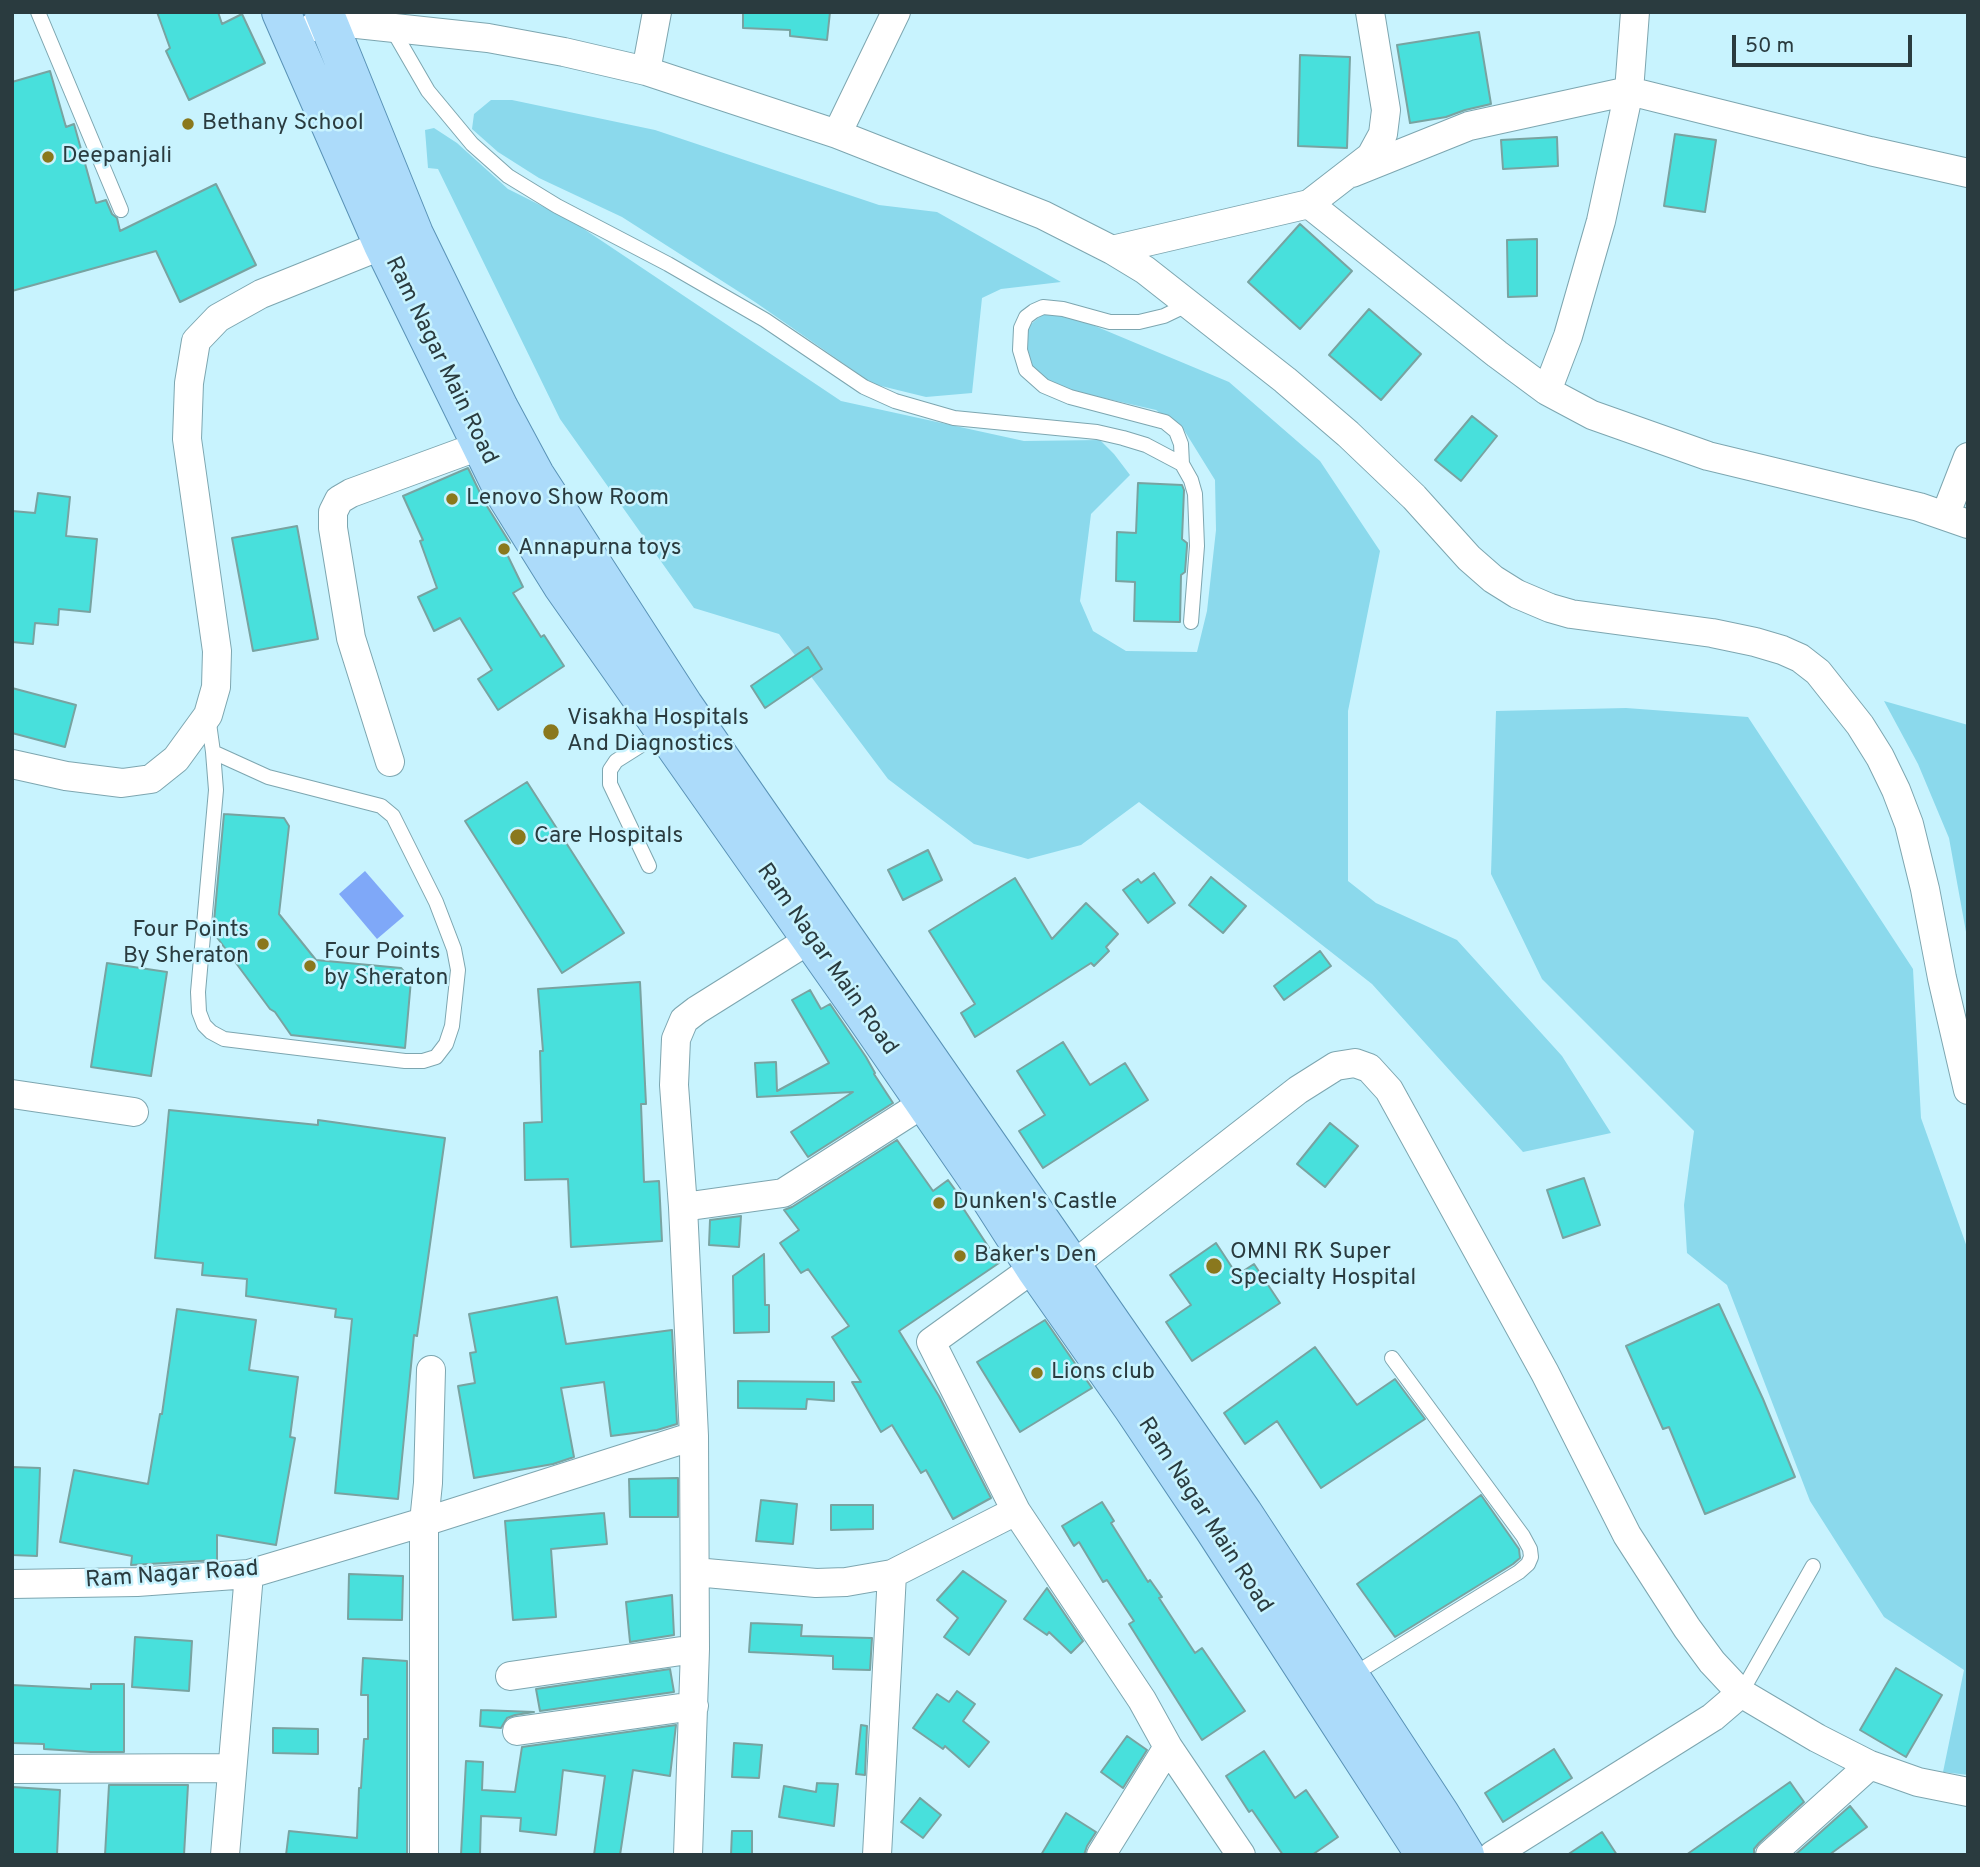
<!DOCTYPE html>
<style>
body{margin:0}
#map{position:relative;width:1980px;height:1867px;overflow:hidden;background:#c8f3fe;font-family:Overpass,sans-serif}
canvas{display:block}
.frame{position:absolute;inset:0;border:14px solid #2a3b3f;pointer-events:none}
.scale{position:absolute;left:1732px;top:35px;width:180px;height:32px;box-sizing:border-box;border:4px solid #2a3b3f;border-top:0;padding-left:9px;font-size:21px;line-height:24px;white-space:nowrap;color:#2a3b3f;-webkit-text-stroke:5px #c8f3fe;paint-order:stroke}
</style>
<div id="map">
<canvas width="1980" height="1867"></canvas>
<div class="frame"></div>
<div class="scale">50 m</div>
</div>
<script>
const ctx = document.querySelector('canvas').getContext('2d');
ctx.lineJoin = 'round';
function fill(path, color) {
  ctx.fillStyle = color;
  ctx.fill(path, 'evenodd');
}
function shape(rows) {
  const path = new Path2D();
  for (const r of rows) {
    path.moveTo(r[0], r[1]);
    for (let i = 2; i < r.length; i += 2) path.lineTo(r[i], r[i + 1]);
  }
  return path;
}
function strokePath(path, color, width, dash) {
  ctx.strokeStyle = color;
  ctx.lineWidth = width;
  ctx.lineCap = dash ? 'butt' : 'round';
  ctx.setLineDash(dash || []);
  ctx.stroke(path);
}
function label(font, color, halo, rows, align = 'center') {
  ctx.font = font + ' Overpass,sans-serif';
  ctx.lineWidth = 5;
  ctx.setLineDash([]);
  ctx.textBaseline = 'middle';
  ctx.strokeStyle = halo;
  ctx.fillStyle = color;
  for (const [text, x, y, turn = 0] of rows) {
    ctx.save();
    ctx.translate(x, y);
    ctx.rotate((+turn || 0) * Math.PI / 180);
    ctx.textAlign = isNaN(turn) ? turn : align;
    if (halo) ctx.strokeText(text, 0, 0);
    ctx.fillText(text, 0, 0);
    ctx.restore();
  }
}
fill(shape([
 [491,100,512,100,655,130,879,205,937,212,1061,282,1001,289,982,298,972,393,926,397,873,384,755,302,622,217,539,178,498,152,472,129,474,114],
 [434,128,457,143,508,189,572,221,841,401,1024,441,1100,440,1114,454,1130,475,1091,514,1080,601,1093,631,1126,651,1197,652,1207,611,1216,530,1215,480,1184,430,1156,410,1064,389,1045,379,1029,363,1025,350,1025,335,1031,324,1042,315,1055,312,1071,316,1229,382,1320,461,1380,551,1348,711,1348,881,1376,903,1457,940,1562,1056,1611,1133,1523,1152,1372,984,1139,802,1081,845,1028,859,974,844,888,779,779,634,694,608,560,419,438,169,428,168,425,130],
 [1884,701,1968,725,1968,943,1949,838,1918,764],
 [1626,708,1748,717,1913,969,1921,1118,1968,1250,1968,1775,1943,1772,1964,1670,1884,1617,1810,1501,1727,1285,1687,1253,1684,1205,1694,1131,1542,979,1491,874,1496,711]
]), '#8bd9ec');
fill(shape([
 [365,871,404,916,377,939,339,894]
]), '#7fa8f8');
const building = shape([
 [157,12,218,12,222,24,242,14,265,63,189,100,166,51,170,48,157,12],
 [743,12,830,12,827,40,790,36,790,30,743,28,743,12],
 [1479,32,1491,104,1465,110,1446,117,1410,123,1397,45,1479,32],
 [1300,55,1350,57,1347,148,1298,146,1300,55],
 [50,71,66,127,74,124,96,203,106,200,112,214,117,218,120,231,216,184,256,265,180,302,156,251,12,291,12,82,50,71],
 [1675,134,1716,140,1705,212,1664,206,1675,134],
 [1557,137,1558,166,1503,169,1501,140,1557,137],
 [1300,224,1352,271,1300,329,1248,282,1300,224],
 [1537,239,1537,296,1508,297,1507,240,1537,239],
 [1369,309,1421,354,1381,400,1329,355,1369,309],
 [1472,416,1497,436,1461,481,1435,460,1472,416],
 [468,468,485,503,510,543,503,546,523,587,513,593,541,637,544,635,564,666,498,710,478,679,492,670,460,618,434,631,418,597,437,588,420,541,423,540,403,496,468,468],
 [1138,483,1182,485,1184,490,1182,539,1187,543,1187,546,1185,572,1181,575,1180,622,1134,621,1135,582,1116,581,1117,532,1136,533,1138,483],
 [38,493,70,497,66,536,97,539,90,612,59,609,58,625,35,623,33,644,12,642,12,511,35,513,38,493],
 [297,526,318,639,253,651,232,538,297,526],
 [808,647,822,669,765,708,751,686,808,647],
 [12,688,76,705,65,747,12,733,12,688],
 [527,782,624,933,562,973,465,821,527,782],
 [224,814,284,818,289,826,279,914,316,960,401,968,411,980,405,1048,291,1035,275,1012,270,1009,213,932,224,814],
 [928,850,942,880,903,900,888,870,928,850],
 [1154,873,1175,903,1148,923,1123,890,1138,879,1141,883,1154,873],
 [1211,877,1246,906,1223,933,1189,905,1211,877],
 [1015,878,1052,939,1086,903,1118,934,1106,947,1109,951,1094,966,1091,963,975,1037,961,1013,975,1004,929,931,1015,878],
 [1320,951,1331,966,1284,1000,1274,986,1320,951],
 [107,963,167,972,151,1076,91,1067,107,963],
 [640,982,646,1104,641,1104,644,1182,659,1181,662,1241,571,1247,568,1179,525,1180,524,1123,542,1122,540,1051,543,1051,538,989,640,982],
 [810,990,821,1009,830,1004,866,1057,875,1073,874,1074,893,1103,808,1157,791,1132,853,1092,757,1097,755,1063,776,1062,777,1091,829,1063,792,1000,810,990],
 [1063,1042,1090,1085,1125,1063,1148,1100,1043,1168,1019,1131,1045,1115,1017,1071,1063,1042],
 [169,1110,318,1125,318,1120,445,1138,417,1336,414,1335,398,1499,335,1493,352,1319,335,1317,336,1309,246,1296,247,1279,202,1275,203,1263,155,1258,169,1110],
 [1330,1123,1358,1146,1325,1187,1297,1164,1330,1123],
 [897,1140,933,1191,948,1180,964,1202,961,1205,999,1263,899,1331,939,1396,991,1498,953,1519,926,1470,921,1473,892,1425,881,1432,852,1382,861,1382,832,1337,849,1326,808,1269,801,1273,780,1243,799,1230,784,1210,792,1207,897,1140],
 [1584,1178,1600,1225,1563,1238,1547,1190,1584,1178],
 [741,1216,739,1247,709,1245,710,1220,741,1216],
 [1216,1243,1237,1275,1254,1264,1280,1303,1192,1361,1166,1322,1191,1305,1170,1275,1216,1243],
 [764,1254,765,1305,769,1305,769,1332,734,1333,733,1276,764,1254],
 [557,1297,566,1344,672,1330,677,1424,657,1430,611,1436,604,1382,561,1388,574,1457,553,1464,474,1478,458,1386,475,1383,470,1353,476,1352,469,1314,557,1297],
 [1719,1304,1763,1399,1795,1477,1705,1514,1669,1427,1663,1429,1626,1346,1719,1304],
 [177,1309,256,1320,249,1370,298,1377,290,1437,295,1438,276,1545,217,1535,217,1560,131,1565,132,1556,60,1542,74,1470,148,1484,160,1414,162,1414,177,1309],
 [1045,1320,1092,1388,1020,1432,977,1362,1045,1320],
 [1315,1347,1357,1405,1395,1379,1425,1419,1321,1488,1277,1421,1245,1444,1224,1413,1315,1347],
 [738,1381,834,1382,834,1401,807,1399,806,1409,738,1408,738,1381],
 [12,1467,40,1468,37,1556,12,1555,12,1467],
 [678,1478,678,1517,630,1517,629,1479,678,1478],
 [1481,1495,1519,1549,1520,1558,1513,1564,1395,1637,1357,1584,1481,1495],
 [761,1500,797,1504,793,1544,756,1541,761,1500],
 [1102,1502,1114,1521,1111,1523,1148,1582,1150,1580,1162,1597,1159,1598,1195,1653,1202,1648,1245,1711,1202,1740,1129,1624,1134,1621,1107,1580,1103,1582,1079,1542,1074,1546,1062,1526,1102,1502],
 [831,1505,873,1505,873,1529,831,1530,831,1505],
 [604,1513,607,1544,551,1549,556,1617,513,1620,505,1521,604,1513],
 [963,1571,1006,1601,969,1655,944,1637,958,1618,937,1600,963,1571],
 [349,1574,403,1576,402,1620,348,1619,349,1574],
 [1047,1588,1083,1641,1071,1653,1049,1632,1047,1635,1024,1619,1047,1588],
 [672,1595,674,1635,630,1642,626,1602,672,1595],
 [751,1623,802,1625,801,1636,872,1638,870,1670,833,1669,833,1656,749,1652,751,1623],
 [135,1637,192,1641,189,1691,132,1687,135,1637],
 [363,1658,407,1661,407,1855,286,1855,289,1831,357,1838,359,1788,361,1788,364,1739,368,1739,368,1695,361,1695,363,1658],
 [1896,1668,1942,1695,1906,1757,1860,1730,1896,1668],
 [670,1669,674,1692,540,1711,536,1689,670,1669],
 [91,1684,124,1684,124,1752,91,1752,44,1749,44,1744,12,1743,12,1685,91,1689,91,1684],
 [957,1691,975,1704,963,1721,989,1742,969,1767,945,1746,943,1749,913,1728,937,1694,949,1702,957,1691],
 [481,1710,534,1712,515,1715,507,1718,501,1728,480,1726,481,1710],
 [676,1725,670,1776,633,1770,620,1855,594,1855,605,1776,563,1770,556,1835,520,1831,521,1818,481,1816,480,1855,461,1855,466,1761,483,1762,482,1790,515,1792,522,1747,676,1725],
 [861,1725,867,1726,865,1775,856,1774,861,1725],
 [273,1728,318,1729,318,1754,273,1753,273,1728],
 [1127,1736,1147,1750,1123,1788,1101,1772,1127,1736],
 [734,1743,762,1745,759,1778,732,1777,734,1743],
 [1554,1749,1572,1778,1503,1822,1485,1793,1554,1749],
 [1264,1751,1295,1798,1306,1790,1338,1837,1312,1855,1283,1855,1252,1810,1249,1812,1226,1776,1264,1751],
 [1790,1782,1804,1802,1759,1843,1754,1849,1754,1855,1686,1855,1790,1782],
 [817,1783,838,1784,834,1826,779,1817,784,1786,816,1792,817,1783],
 [109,1785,188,1785,184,1855,105,1855,109,1785],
 [12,1787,60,1790,57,1855,12,1855,12,1787],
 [920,1798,941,1815,923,1838,901,1822,920,1798],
 [1850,1806,1867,1827,1829,1855,1795,1855,1850,1806],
 [1066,1813,1096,1832,1087,1846,1084,1855,1041,1855,1066,1813],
 [732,1831,752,1831,752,1855,731,1855,732,1831],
 [1602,1832,1617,1855,1567,1855,1602,1832]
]);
fill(building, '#48e0dc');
strokePath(building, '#78a3a1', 2);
const service = shape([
 [38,12,121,210],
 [391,27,428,91,472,144,508,176,557,206,668,264,765,320,864,387,895,401,954,418,1097,432,1123,438,1146,445,1182,464,1191,480,1195,494,1197,546,1191,622],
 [1182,464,1181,444,1176,431,1165,422,1070,397,1044,386,1026,370,1020,350,1021,328,1026,317,1034,311,1043,307,1063,309,1110,322,1139,322,1164,316,1189,304],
 [208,716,213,752,216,790,198,992,199,1012,204,1025,211,1032,224,1039,405,1061,423,1061,436,1057,446,1044,452,1026,458,970,454,949,436,902,393,816,381,806,268,777,213,752],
 [649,866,610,784,610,770,616,761,662,732],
 [1351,1676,1519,1572,1528,1564,1531,1557,1530,1549,1523,1536,1392,1358],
 [1741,1693,1813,1566]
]);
const minor = shape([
 [313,27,329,24,357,24,488,38,564,52,646,71,837,134,1043,215,1112,250,1145,270,1285,380,1348,434,1414,497,1469,558,1493,579,1517,594,1550,608,1571,614,1712,633,1755,642,1782,650,1800,658,1818,672,1860,725,1880,757,1896,790,1909,824,1925,889,1942,978,1968,1090],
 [646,71,657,12],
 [837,134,896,12],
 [1352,173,1469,126,1629,91,1870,151,1968,173],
 [1309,204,1371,156,1383,134,1386,110,1370,12],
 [1112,250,1309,204,1497,354,1547,391,1568,336,1601,221,1629,91,1635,12],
 [1547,391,1592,415,1708,456,1919,507,1968,524],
 [1945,516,1968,457],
 [390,762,351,638,333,528,333,512,339,500,351,493,482,445],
 [12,764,66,776,122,783,151,779,176,759,208,715,216,687,217,651,187,439,189,383,196,341,218,318,261,294,383,245],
 [12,1094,134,1112],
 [683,1207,783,1193,924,1103],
 [1049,1257,931,1342,1016,1511,1142,1700,1168,1747,1101,1855],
 [1059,1276,1298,1090,1336,1066,1355,1063,1369,1068,1389,1090,1545,1373,1627,1535,1687,1628,1712,1662,1741,1693,1713,1717,1493,1855],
 [695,1572,816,1583,846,1582,892,1574,877,1855],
 [892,1574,1016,1511],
 [12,1584,137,1582,249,1574,424,1522,428,1483,431,1370],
 [510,1676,695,1649],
 [1741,1693,1817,1738,1870,1765,1918,1782,1968,1792],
 [517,1731,694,1706],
 [1168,1747,1241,1855],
 [12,1769,232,1768],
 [225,1855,249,1574],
 [424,1855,424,1522,694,1436,683,1207,674,1085,676,1039,684,1020,697,1010,828,928],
 [688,1855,695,1649,694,1436],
 [1770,1855,1870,1765]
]);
const primary = shape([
 [281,12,383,245,504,492,562,585,865,1016,985,1190,1035,1268,1133,1408,1214,1529,1425,1855],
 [324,12,414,234,499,408,535,475,684,706,1243,1513,1440,1814,1465,1855]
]);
strokePath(service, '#7da6b0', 16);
strokePath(minor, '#7da6b0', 30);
strokePath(primary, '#5a93b7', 40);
strokePath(service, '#fff', 14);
strokePath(minor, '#fff', 28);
strokePath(primary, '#acdbfa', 38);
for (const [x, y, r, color] of [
 [188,124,7,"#8a781d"],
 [48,157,7,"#8a781d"],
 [452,499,7,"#8a781d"],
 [504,549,7,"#8a781d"],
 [551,732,9,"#8a781d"],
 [518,837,9,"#8a781d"],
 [263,944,7,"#8a781d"],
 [310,966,7,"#8a781d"],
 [939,1203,7,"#8a781d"],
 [960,1256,7,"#8a781d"],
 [1214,1266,9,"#8a781d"],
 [1037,1373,7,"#8a781d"]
]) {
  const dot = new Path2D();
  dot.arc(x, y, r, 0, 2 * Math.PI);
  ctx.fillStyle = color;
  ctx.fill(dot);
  strokePath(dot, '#c8f3fe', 2.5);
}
label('23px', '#2a3b3f', '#c8f3fe', [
 ["Bethany School",202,124],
 ["Deepanjali",62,157],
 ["Lenovo Show Room",466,499],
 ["Annapurna toys",518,549],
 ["Visakha Hospitals",567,719],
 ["And Diagnostics",567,745],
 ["Care Hospitals",534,837],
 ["Four Points",249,931,"right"],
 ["By Sheraton",249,957,"right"],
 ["Four Points",324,953],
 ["by Sheraton",324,979],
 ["Dunken's Castle",953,1203],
 ["OMNI RK Super",1230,1253],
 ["Specialty Hospital",1230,1279],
 ["Baker's Den",974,1256],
 ["Lions club",1051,1373]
], 'left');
label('23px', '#2a3b3f', '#c8f3fe', [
 ["Ram Nagar Main Road",440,361,64],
 ["Ram Nagar Main Road",826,960,55],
 ["Ram Nagar Main Road",1204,1516,57],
 ["Ram Nagar Road",172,1576,-4]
]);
</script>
